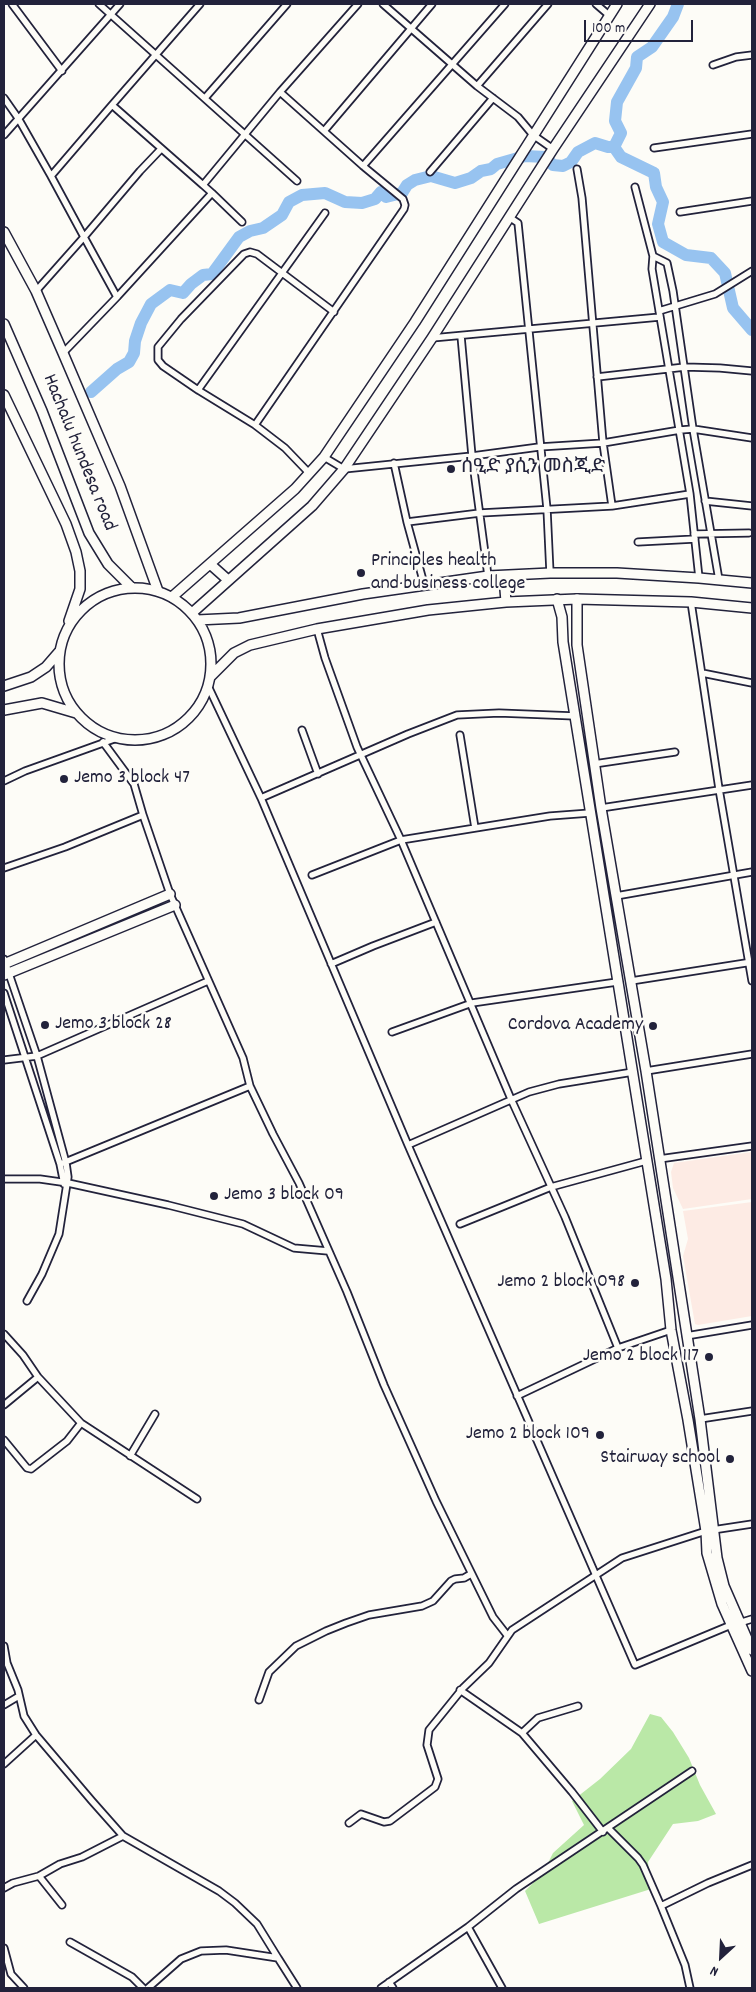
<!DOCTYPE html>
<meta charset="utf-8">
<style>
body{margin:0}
#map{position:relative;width:756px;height:1992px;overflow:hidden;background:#fdfcf7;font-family:Dekko,sans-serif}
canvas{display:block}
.frame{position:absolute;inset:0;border:5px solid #22223b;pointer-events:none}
.north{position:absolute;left:696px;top:1932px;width:50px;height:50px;-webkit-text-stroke:4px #fdfcf7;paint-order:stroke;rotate:205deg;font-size:14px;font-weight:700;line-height:20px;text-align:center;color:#22223b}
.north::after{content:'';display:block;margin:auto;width:18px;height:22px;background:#22223b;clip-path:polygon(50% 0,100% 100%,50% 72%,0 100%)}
.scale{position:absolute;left:584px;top:20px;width:109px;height:22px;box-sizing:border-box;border:2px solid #22223b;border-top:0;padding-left:6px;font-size:15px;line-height:18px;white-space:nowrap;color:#22223b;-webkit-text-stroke:4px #fdfcf7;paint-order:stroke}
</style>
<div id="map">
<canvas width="756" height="1992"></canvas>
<div class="frame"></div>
<div class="north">N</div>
<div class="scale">100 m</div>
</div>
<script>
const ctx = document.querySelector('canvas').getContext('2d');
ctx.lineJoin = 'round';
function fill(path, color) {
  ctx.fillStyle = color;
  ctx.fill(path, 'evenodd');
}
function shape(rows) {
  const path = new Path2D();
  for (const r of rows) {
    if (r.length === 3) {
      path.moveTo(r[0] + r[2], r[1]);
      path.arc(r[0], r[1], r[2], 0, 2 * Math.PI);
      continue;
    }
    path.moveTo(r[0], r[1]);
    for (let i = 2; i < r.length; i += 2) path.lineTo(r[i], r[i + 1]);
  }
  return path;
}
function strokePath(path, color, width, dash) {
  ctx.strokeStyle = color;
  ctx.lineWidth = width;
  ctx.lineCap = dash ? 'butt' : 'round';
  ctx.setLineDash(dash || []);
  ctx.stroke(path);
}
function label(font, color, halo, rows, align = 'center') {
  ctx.font = font + ' Dekko,"Noto Sans Ethiopic",sans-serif';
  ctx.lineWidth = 5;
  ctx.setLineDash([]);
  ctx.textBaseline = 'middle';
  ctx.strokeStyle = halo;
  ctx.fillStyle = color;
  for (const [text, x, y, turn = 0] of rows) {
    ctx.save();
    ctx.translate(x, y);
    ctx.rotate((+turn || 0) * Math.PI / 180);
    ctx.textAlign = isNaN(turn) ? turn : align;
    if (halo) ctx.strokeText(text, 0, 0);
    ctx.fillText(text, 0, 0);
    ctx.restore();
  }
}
fill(shape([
 [752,1152,752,1199,683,1209,673,1188,671,1172,674,1163],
 [752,1202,752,1316,698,1325,695,1324,683,1256,688,1239,683,1211]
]), '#fdebe4');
fill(shape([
 [650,1714,661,1717,673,1732,689,1758,700,1785,716,1814,698,1821,673,1824,648,1862,651,1889,539,1924,525,1891,543,1873,553,1853,584,1825,572,1801,600,1779,631,1749]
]), '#bae8a7');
strokePath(shape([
 [614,147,621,157,654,173,656,187,663,202,658,224,663,242,686,255,711,258,725,273,733,308,752,330],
 [91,392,117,369,129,362,134,353,135,341,141,323,151,304,170,290,183,293,191,284,203,275,212,274,239,237,250,231,263,228,282,215,289,202,302,195,325,193,345,202,362,203,375,199,381,192,386,197,402,193,407,185,415,180,431,176,455,183,471,178,481,171,491,169,497,164,525,156,545,157,553,165,563,166,571,162,578,152,595,143,608,147,614,147,621,133,615,121,617,102,636,68,637,57,652,47,673,17,678,4]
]), '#97c3f0', 12);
const street = shape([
 [12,4,62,71],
 [99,4,297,181],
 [383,4,477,86,518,117,533,135,553,149],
 [596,4,610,16],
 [713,65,736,57,752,55],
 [477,86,548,4],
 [4,98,18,118,51,176,112,105,203,185],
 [205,98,287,4],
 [112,105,200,4],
 [324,131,432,4],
 [4,135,120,4],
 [654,148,752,134],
 [363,166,505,4],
 [577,169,582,198,603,443,612,506],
 [430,172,493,98],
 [635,187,653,256,652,269,690,494,699,578],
 [212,193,203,185,280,92,358,4],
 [680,212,752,201],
 [509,217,518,223,547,509,550,573],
 [653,256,667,263,673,291,693,429,719,580],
 [36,291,84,237,51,176],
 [117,297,84,237,140,171,161,149],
 [659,311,715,294,752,271],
 [461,336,472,456,488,576],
 [432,338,660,317],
 [63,353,117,297,212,193,242,222],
 [597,377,685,367,720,368,752,371],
 [198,390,325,213],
 [255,425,404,209,405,205,403,199,363,166,280,92],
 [324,457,344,469,472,456,539,447,603,443,680,430,693,429,752,438],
 [394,463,407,522,424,584],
 [310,474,285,448,255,425,198,390,163,366,158,360,158,347,181,319,244,254,250,252,257,254,334,312],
 [705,501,752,506],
 [407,522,480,513,612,506,690,494],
 [694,534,749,533],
 [638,542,695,539],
 [691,602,719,789,752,981],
 [702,673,752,683],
 [208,686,261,798,408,1145,635,1665,731,1625],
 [302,730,318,774],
 [460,735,475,828],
 [103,742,134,784,143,815],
 [594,764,675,752],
 [4,781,25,771,117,738],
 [261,798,408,734,457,715,499,713,575,716],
 [601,808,752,785],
 [590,813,550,816,401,840,511,1099,565,1217,618,1348],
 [4,868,65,847,143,815,170,894,227,1022,243,1058,250,1086,273,1134,299,1183,347,1292,384,1385,436,1501,493,1617,507,1635],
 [312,875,401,840,357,747,325,658,317,629],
 [616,896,752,872],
 [4,959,37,1056,66,1163,68,1177,59,1234,42,1274,27,1301],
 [331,964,373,946,436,922],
 [631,981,752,962],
 [4,993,60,1164,64,1184],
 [392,1032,472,1003,617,982],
 [4,1060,37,1056,208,981],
 [646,1071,752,1054],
 [408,1145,529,1092,559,1084,633,1072],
 [659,1159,752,1146],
 [63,1163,250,1086],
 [4,1179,40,1179,68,1183,168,1205,243,1224,294,1248,328,1251],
 [460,1224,551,1187,646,1161],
 [4,1334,23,1355,38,1377,81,1423,197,1499],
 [686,1336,752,1325],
 [517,1396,618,1348,671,1330],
 [4,1405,38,1377],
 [700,1419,752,1411],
 [4,1440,27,1468,31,1469,67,1441,81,1423],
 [130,1456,155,1414],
 [739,1623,752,1619],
 [4,1646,7,1663,18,1690,24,1716,36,1735,92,1801,123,1836,219,1891,235,1903,257,1924,278,1958],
 [460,1690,522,1733,572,1792,603,1832],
 [259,1700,269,1672,296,1646,326,1631,346,1623,369,1615,422,1606,433,1601,451,1581,455,1579,464,1578,471,1574],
 [4,1705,19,1696],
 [522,1733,538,1718,578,1706],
 [4,1764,36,1735],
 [349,1823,361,1814,384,1822,390,1821,435,1787,438,1779,427,1745,429,1730,463,1688,489,1663,512,1630,622,1558,706,1531,752,1524],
 [608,1828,638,1858,643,1865,661,1906,685,1965,690,1988],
 [39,1876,62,1905],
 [4,1888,13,1883,39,1876,60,1864,82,1857,123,1836],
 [661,1906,708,1883,752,1865],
 [468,1927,502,1988],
 [70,1942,132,1977,143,1988],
 [4,1948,11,1974,24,1988],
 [389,1982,393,1988],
 [148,1988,181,1959,201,1951,226,1950,278,1958,297,1988],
 [381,1988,468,1927,516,1889,692,1771]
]);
const secondary = shape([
 [4,232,36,291,63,353,120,486,158,591],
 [210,564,228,580],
 [172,597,295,489,324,457,415,322,617,4],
 [557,599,562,617,563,642,666,1279,671,1330,688,1420,706,1531,707,1553,722,1604,752,1671],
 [577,599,577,645,601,808,646,1071,700,1419,717,1558,724,1586,752,1650],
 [192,613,312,506,344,469,432,338,553,149,650,4],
 [4,964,170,894],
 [4,975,175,905]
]);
const primary = shape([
 [4,324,42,411,89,533,108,564,132,588],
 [4,395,66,524,76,552,80,571,80,589,69,621],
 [504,577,506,602],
 [135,664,76],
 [197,620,239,618,363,594,488,576,550,573,617,573,699,578,752,583],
 [210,677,234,653,250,645,317,629,428,610,506,602,577,599,691,602,752,608],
 [4,686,31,677,46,667,59,652],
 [4,710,42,703,76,713]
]);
strokePath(street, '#22223b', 9);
strokePath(secondary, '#22223b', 12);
strokePath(primary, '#22223b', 12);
strokePath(street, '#fdfcf7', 5.5);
strokePath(secondary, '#fdfcf7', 9);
strokePath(primary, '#fdfcf7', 9);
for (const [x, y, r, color] of [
 [451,469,5,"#22223b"],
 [361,573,5,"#22223b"],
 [64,779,5,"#22223b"],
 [45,1025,5,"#22223b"],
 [653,1026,5,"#22223b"],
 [214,1196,5,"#22223b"],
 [635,1283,5,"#22223b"],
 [709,1357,5,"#22223b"],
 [600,1435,5,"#22223b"],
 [730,1459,5,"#22223b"]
]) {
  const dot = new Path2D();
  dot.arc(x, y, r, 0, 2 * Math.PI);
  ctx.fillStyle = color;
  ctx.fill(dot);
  strokePath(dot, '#fdfcf7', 2);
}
label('20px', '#22223b', '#fdfcf7', [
 ["Hachalu hundesa road",78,453,68]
]);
label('20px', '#22223b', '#fdfcf7', [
 ["ሰዒድ ያሲን መስጂድ",461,469],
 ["Principles health",371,562],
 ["and business college",371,585],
 ["Jemo 3 block 47",74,779],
 ["Jemo 3 block 28",55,1025],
 ["Cordova Academy",643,1026,"right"],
 ["Jemo 3 block 09",224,1196],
 ["Jemo 2 block 098",625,1283,"right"],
 ["Jemo 2 block 117",699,1357,"right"],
 ["Jemo 2 block 109",590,1435,"right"],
 ["Stairway school",720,1459,"right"]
], 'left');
</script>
